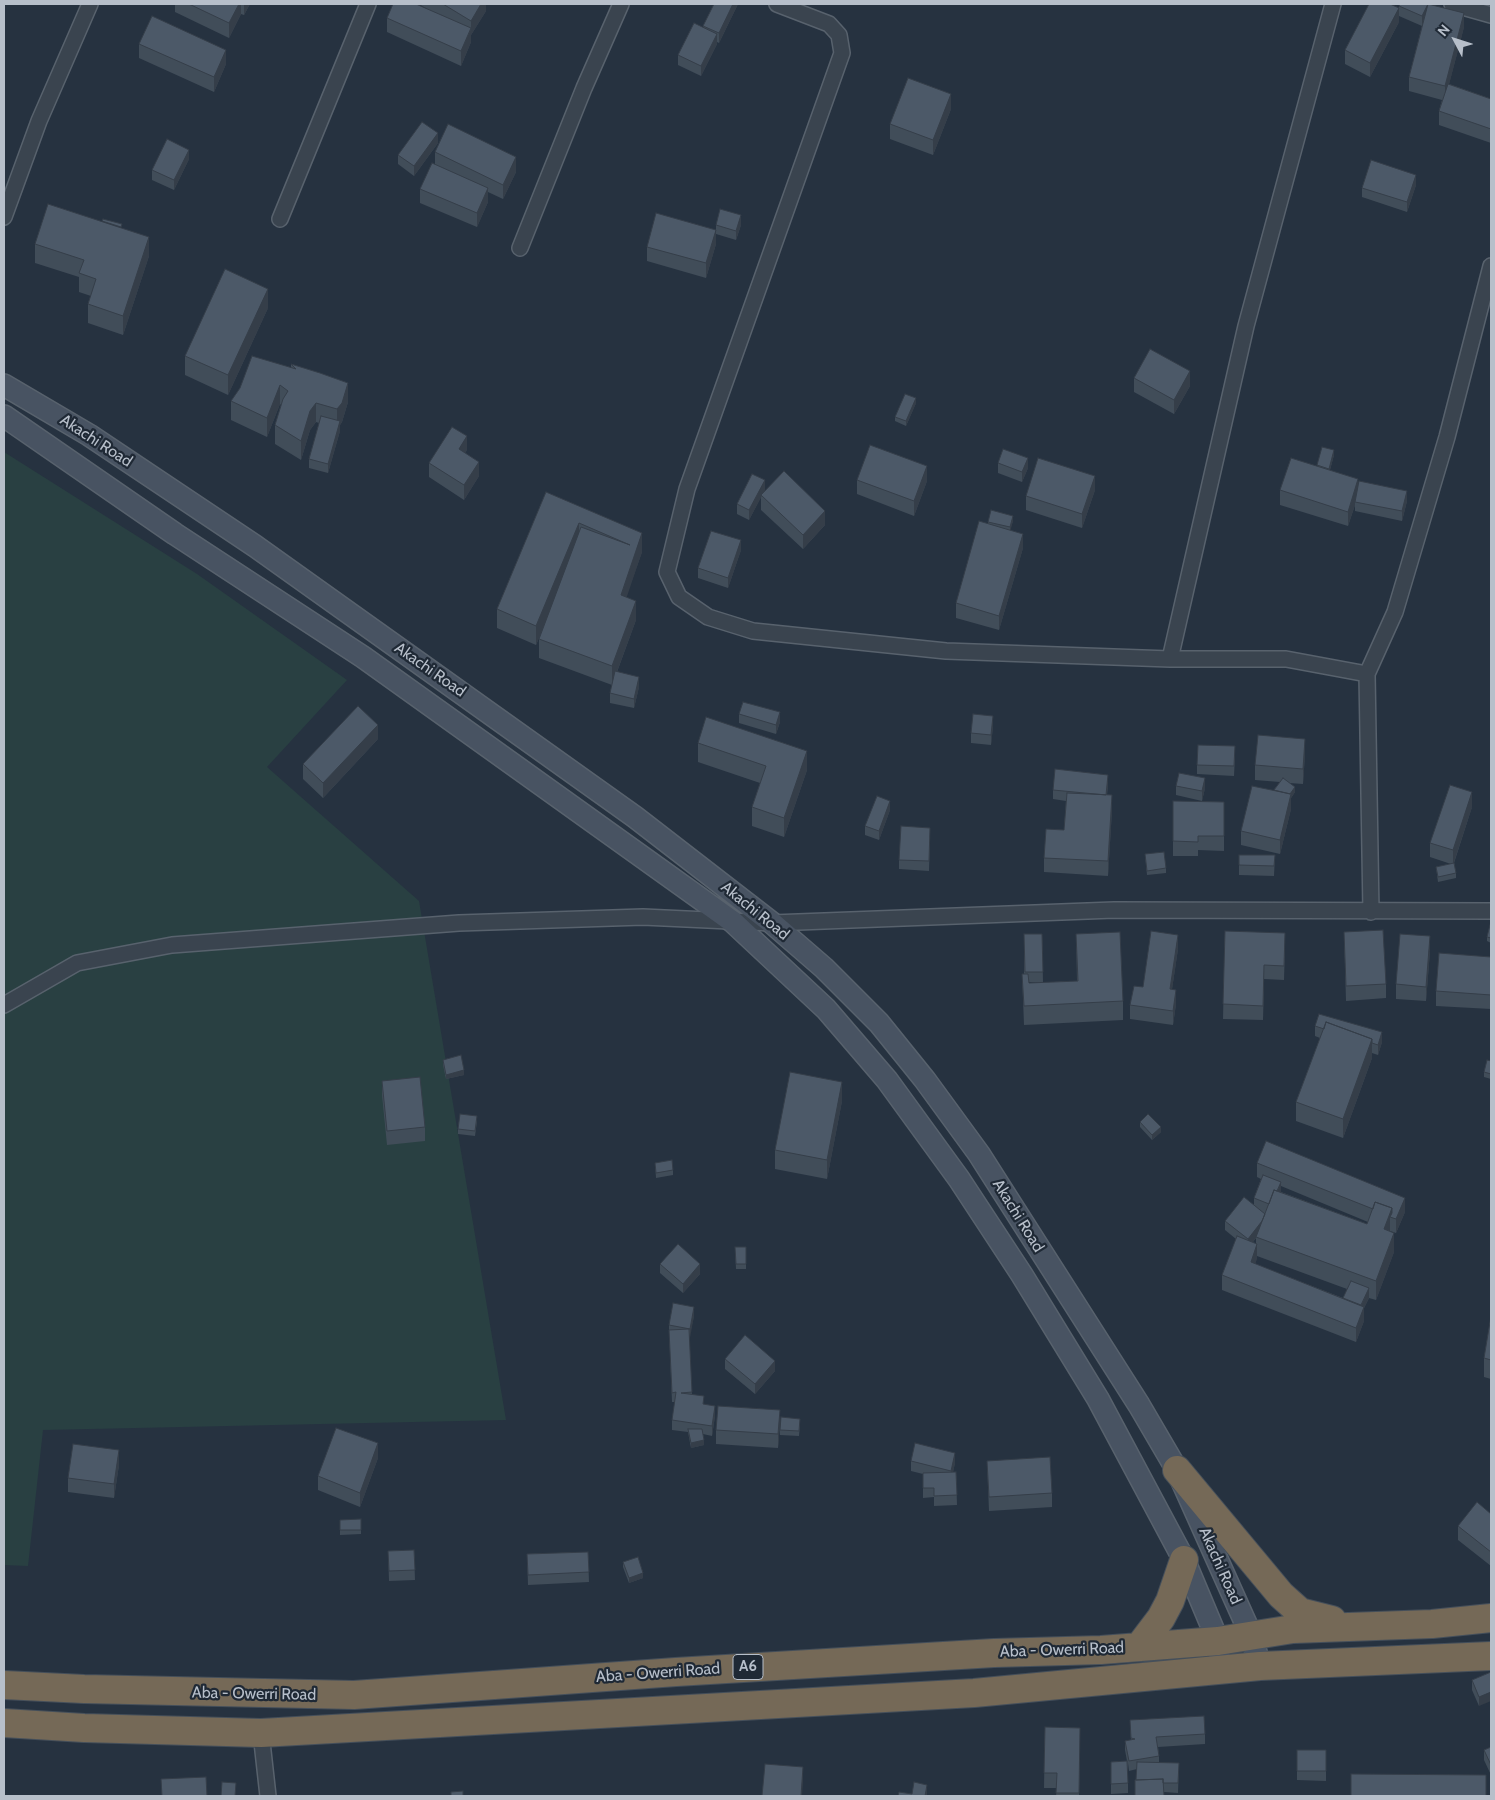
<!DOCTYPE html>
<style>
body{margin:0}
#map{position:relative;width:1495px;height:1800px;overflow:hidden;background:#263240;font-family:Cabin,sans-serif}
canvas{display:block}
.frame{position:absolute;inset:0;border:5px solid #b7bfca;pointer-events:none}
.north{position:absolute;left:1430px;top:15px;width:50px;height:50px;-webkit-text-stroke:4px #1f2935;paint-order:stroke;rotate:310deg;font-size:14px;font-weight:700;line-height:20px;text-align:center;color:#b7bfca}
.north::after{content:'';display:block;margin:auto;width:18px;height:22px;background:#b7bfca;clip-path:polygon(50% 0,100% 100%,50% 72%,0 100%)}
</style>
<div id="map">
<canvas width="1495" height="1800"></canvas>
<div class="frame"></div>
<div class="north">N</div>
</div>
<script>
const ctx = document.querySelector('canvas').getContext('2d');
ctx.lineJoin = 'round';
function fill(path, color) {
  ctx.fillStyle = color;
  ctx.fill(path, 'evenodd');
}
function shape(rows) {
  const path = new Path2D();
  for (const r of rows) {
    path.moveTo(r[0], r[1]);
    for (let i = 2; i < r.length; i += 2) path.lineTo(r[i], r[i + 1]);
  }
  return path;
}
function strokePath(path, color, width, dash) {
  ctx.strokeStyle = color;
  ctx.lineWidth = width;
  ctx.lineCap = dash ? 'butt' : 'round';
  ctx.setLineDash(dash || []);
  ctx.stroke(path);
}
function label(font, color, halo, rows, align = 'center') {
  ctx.font = font + ' Cabin,sans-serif';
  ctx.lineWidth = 4.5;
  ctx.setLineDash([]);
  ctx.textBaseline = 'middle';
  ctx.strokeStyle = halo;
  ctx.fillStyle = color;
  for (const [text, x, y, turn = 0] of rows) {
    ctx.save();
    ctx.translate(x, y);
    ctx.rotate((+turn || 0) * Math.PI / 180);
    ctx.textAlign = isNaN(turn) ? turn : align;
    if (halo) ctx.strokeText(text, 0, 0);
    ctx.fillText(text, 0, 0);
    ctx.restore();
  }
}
fill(shape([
 [4,452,197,574,347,680,267,767,419,901,506,1420,43,1430,28,1566,4,1565]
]), '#294042');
const street = shape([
 [777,4,829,24,839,35,842,53,687,489,667,572,679,597,708,617,753,631,946,651,1170,659,1286,659,1367,674],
 [1452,4,1491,15],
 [4,217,39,121,90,4],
 [280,219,368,4],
 [520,248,584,88,621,4],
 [1170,659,1246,326,1333,4],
 [1371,912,1367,674,1395,612,1447,437,1491,266],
 [4,1005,77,963,172,945,459,923,643,917,772,923,1114,910,1491,911],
 [261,1733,268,1796]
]);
const secondary = shape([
 [4,385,89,435,255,546,635,817,772,923,824,968,879,1023,925,1080,979,1154,1139,1405,1177,1470,1251,1635,1260,1666],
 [4,416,175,534,363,657,733,922,826,1009,887,1080,959,1179,1022,1275,1098,1399,1184,1560,1218,1641,1219,1654]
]);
const highway = shape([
 [1177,1470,1281,1595,1300,1612,1332,1620],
 [1139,1647,1161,1618,1170,1601,1184,1560],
 [4,1685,84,1689,354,1695,676,1672,994,1653,1101,1650,1218,1641,1293,1629,1432,1624,1491,1618],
 [4,1723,84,1728,261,1733,974,1693,1260,1666,1491,1656]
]);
strokePath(street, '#58626d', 18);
strokePath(secondary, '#58626d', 24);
strokePath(highway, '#454f5a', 30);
strokePath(street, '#3a444f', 15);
strokePath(secondary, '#485362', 21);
strokePath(highway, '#756957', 28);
fill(shape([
 [175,4,250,4,244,15,241,14,229,38,175,12],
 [419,4,486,4,486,11,471,35,471,42,461,66,387,32,387,18,427,9],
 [738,4,719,43,717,42,717,44,701,76,678,65,678,55,703,27,703,26],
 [1399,6,1464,27,1449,84,1491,99,1491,143,1439,125,1439,111,1442,100,1409,91,1409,77,1422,26,1399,16],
 [1399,22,1370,77,1345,64,1345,50],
 [139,44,226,64,214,92,139,58],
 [951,109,933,155,890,139,890,124],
 [438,143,414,176,398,164,398,155],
 [435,152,516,172,503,199,488,192,488,202,477,227,420,203,420,189,435,164],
 [189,159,174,190,152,180,152,170],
 [1416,185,1407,212,1362,197,1362,188],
 [716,225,741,225,736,240,716,234],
 [122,228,149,256,123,335,88,323,88,304,91,296,79,292,79,277,35,263,35,244],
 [716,244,706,278,647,261,647,247],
 [268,308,228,395,185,375,185,356],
 [291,364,348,402,342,422,340,425,340,431,328,473,309,468,309,459,319,423,316,422,310,430,301,460,275,444,275,425,281,405,280,404,267,437,231,420,231,401,291,367],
 [1134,378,1190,386,1174,414,1134,392],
 [916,403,906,426,895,421,895,417],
 [467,450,465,453,479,476,464,500,429,477,429,463],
 [1334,455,1330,470,1358,484,1407,501,1402,521,1355,511,1355,505,1348,526,1280,505,1280,490,1317,466],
 [998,463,1028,468,1022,482,998,473],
 [857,480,927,481,914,516,857,494],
 [765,490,763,494,825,525,803,549,761,510,761,497,749,520,737,514,737,504],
 [1095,490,1082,528,1026,510,1026,496],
 [546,492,642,552,626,597,636,620,617,672,639,687,634,708,610,703,610,693,612,685,539,658,539,639,547,619,536,645,497,628,497,609],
 [1013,521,1010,530,1023,548,999,630,956,618,956,603,988,524,988,522],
 [741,550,728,588,698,578,698,568],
 [739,714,780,722,776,734,739,723],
 [993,726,991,745,971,743,971,733],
 [378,739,323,798,303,779,303,764],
 [698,743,807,770,784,837,752,826,752,807,760,783,698,762],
 [1305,754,1303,784,1289,783,1295,792,1291,798,1291,809,1280,854,1241,845,1241,831,1280,782,1255,780,1255,765],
 [1235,756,1234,776,1197,774,1197,765],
 [1108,785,1107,795,1112,810,1108,876,1044,872,1044,858,1064,830,1066,801,1053,799,1053,790],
 [1176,786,1205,788,1202,801,1176,795],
 [1173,801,1224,802,1224,851,1198,850,1198,856,1173,856],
 [1472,807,1454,863,1456,873,1456,878,1438,882,1436,867,1451,864,1430,857,1430,843],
 [890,810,879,840,865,835,865,826],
 [930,837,929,871,899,869,899,860],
 [1145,854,1166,868,1166,873,1147,875],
 [1239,855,1275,855,1274,876,1239,875],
 [1491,921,1491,943,1487,941,1487,937],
 [1225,931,1285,947,1284,980,1264,979,1263,1020,1223,1019],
 [1344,932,1386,984,1386,998,1346,1001],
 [1024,934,1042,934,1043,982,1029,982,1029,983,1077,981,1076,934,1123,1001,1123,1020,1024,1025,1022,974,1024,974],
 [1178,949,1172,989,1176,1004,1173,1025,1130,1019,1130,1005,1143,987],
 [1430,951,1426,1001,1396,999,1396,984],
 [1491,957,1491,1009,1436,1006,1436,991],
 [1315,1026,1382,1042,1378,1055,1372,1053,1372,1058,1343,1138,1296,1121,1296,1102,1320,1038,1315,1036],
 [443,1060,464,1075,446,1079,443,1065],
 [1491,1061,1491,1079,1484,1077,1484,1072],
 [382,1081,425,1127,425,1141,387,1145,382,1095],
 [842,1101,827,1179,775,1169,775,1150],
 [477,1121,475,1136,458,1134,458,1129],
 [1140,1122,1161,1132,1152,1140,1140,1127],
 [655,1163,673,1170,673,1175,656,1178],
 [1257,1163,1405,1212,1396,1233,1390,1231,1394,1252,1376,1300,1369,1298,1364,1308,1364,1321,1356,1342,1222,1290,1222,1275,1236,1239,1225,1230,1225,1221,1254,1205,1254,1198,1261,1179,1257,1177],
 [1281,1186,1368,1222,1367,1224,1281,1192],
 [1256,1238,1256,1244,1253,1242],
 [1257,1256,1347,1289,1343,1298,1255,1264],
 [735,1247,746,1247,746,1269,736,1269],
 [660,1264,700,1274,683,1293,660,1273],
 [694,1316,689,1338,692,1394,704,1404,715,1416,712,1436,703,1434,704,1445,691,1448,688,1432,672,1430,672,1420,675,1402,672,1402,669,1330,669,1325],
 [1491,1316,1491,1379,1484,1377,1484,1358],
 [725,1359,775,1371,755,1394,725,1369],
 [780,1424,778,1448,716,1444,716,1430],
 [800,1424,799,1436,780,1435,780,1430],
 [378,1458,360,1507,318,1490,318,1476],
 [911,1461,955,1463,953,1472,956,1472,957,1505,934,1506,934,1497,923,1498,923,1474,911,1471],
 [987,1461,1052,1493,1052,1507,989,1511],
 [119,1465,114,1498,68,1492,68,1478],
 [1491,1514,1491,1566,1458,1540,1458,1526],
 [340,1520,361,1530,361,1534,340,1535],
 [414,1550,415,1580,389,1581,388,1551],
 [588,1552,589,1582,528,1585,527,1554],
 [623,1562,643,1578,629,1583,623,1567],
 [1491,1672,1479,1706,1472,1690,1472,1680],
 [1130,1720,1205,1734,1205,1744,1158,1747,1159,1756,1159,1763,1179,1763,1178,1793,1164,1792,1164,1796,1135,1796,1135,1780,1136,1780,1137,1769,1129,1771,1128,1763,1128,1793,1111,1794,1111,1762,1127,1761,1125,1750,1125,1741,1131,1740],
 [1045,1727,1080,1728,1079,1796,1056,1796,1057,1788,1044,1788],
 [1491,1747,1491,1775,1484,1760,1484,1750],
 [1297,1750,1326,1750,1326,1781,1297,1780]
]), '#414d59');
fill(shape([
 [239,4,241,4,241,14,229,38,229,23],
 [244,4,250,4,244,15],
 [481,4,486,4,486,11,471,35,471,42,461,66,461,51,471,29,471,21],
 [733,4,738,4,719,43,719,33],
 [1428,4,1422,26,1422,16],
 [1399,8,1399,22,1370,77,1370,63],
 [1464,13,1464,27,1445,100,1445,86],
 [717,34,717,44,701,76,701,66],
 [226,50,226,64,214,92,214,77],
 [951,94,951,109,933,155,933,140],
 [438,133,438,143,414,176,414,166],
 [189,150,189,159,174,190,174,180],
 [516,157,516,172,503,199,503,185],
 [1416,175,1416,185,1407,212,1407,202],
 [488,188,488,202,477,227,477,213],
 [741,215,741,225,736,240,736,231],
 [716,230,716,244,706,278,706,263],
 [149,237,149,256,123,335,123,316],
 [268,289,268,308,228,395,228,375],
 [1190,371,1190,386,1174,414,1174,400],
 [348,383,348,402,342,422,340,425,340,431,328,473,328,464,337,429,337,409],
 [280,385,280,404,267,437,267,418],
 [916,398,916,403,906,426,906,421],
 [316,403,316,422,310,430,301,460,301,441,310,411],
 [467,436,467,450,459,463,459,449],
 [1334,450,1334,455,1329,473,1329,469],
 [1028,458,1028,468,1022,482,1022,472],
 [479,462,479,476,464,500,464,485],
 [927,466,927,481,914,516,914,501],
 [1095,476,1095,490,1082,528,1082,514],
 [1358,479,1358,494,1355,502,1355,505,1348,526,1348,512],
 [765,480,765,490,749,520,749,510],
 [1407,491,1407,501,1402,521,1402,511],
 [825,511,825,525,803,549,803,535],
 [1013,516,1013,521,1010,532,1010,527],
 [579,523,579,542,536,645,536,626],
 [642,533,642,552,621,614,621,595],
 [1023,534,1023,548,999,630,999,616],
 [741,540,741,550,728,588,728,578],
 [636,601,636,620,612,685,612,666],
 [639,677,639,687,634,708,634,699],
 [780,712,780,722,776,734,776,725],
 [993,716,993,726,991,745,991,735],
 [378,725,378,739,323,798,323,783],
 [1305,739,1305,754,1303,784,1303,769],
 [807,751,807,770,784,837,784,818],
 [1108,775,1108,785,1105,805,1105,796],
 [1205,778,1205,788,1202,801,1202,791],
 [1295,787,1295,792,1291,798,1291,809,1280,854,1280,840,1286,799],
 [1472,792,1472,807,1453,865,1453,850],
 [1112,795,1112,810,1108,876,1108,861],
 [890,801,890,810,879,840,879,831],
 [1178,935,1178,949,1170,1003,1170,989],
 [1430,936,1430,951,1426,1001,1426,987],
 [1264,965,1264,979,1263,1020,1263,1006],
 [1176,990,1176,1004,1173,1025,1173,1011],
 [1382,1032,1382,1042,1378,1055,1378,1045],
 [1372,1039,1372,1058,1343,1138,1343,1119],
 [464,1070,464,1075,446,1079,446,1075],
 [842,1082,842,1101,827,1179,827,1160],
 [1161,1127,1161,1132,1152,1140,1152,1135],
 [1281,1182,1281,1192,1272,1215,1272,1205],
 [1405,1198,1405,1212,1396,1233,1396,1219],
 [1392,1208,1392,1217,1390,1217,1390,1231,1384,1229],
 [1266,1215,1266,1225,1248,1248,1248,1239],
 [1394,1233,1394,1252,1376,1300,1376,1281],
 [1257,1244,1257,1259,1251,1276,1251,1262],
 [700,1264,700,1274,683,1293,683,1284],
 [1369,1288,1369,1298,1364,1308,1364,1321,1356,1342,1356,1328,1360,1308],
 [694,1307,694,1316,690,1338,690,1329],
 [775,1361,775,1371,755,1394,755,1384],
 [715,1406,715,1416,712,1436,712,1426],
 [780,1410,780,1424,778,1448,778,1434],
 [704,1440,704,1445,691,1448,691,1443],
 [378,1443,378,1458,360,1507,360,1493],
 [119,1450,119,1465,114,1498,114,1484],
 [955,1453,955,1463,951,1481,951,1471],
 [643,1573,643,1578,629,1583,629,1578],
 [1491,1692,1491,1701,1479,1706,1479,1697],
 [803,1767,803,1781,802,1796,801,1796],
 [927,1785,927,1796,925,1796]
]), '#353e49');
const building = shape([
 [189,4,239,4,229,23,189,4],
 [393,4,416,4,471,28,461,51,387,18,393,4],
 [443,4,481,4,471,21,443,4],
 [714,4,733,4,719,33,703,26,714,4],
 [1369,4,1390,4,1399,8,1370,63,1345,50,1369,4],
 [1400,4,1428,4,1422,16,1399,6,1400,4],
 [1428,4,1464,13,1445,86,1409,77,1428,4],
 [152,16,226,50,214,77,139,44,152,16],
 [694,23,717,34,701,66,678,55,694,23],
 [908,78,951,94,933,140,890,124,908,78],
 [1448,84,1491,99,1491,129,1439,111,1448,84],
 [422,122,438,133,414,166,398,155,422,122],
 [448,124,516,157,503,185,435,152,448,124],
 [167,139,189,150,174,180,152,170,167,139],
 [1371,160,1416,175,1407,202,1362,188,1371,160],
 [432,163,488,188,477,213,420,189,432,163],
 [48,204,149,237,123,316,88,304,96,279,79,273,84,260,35,244,48,204],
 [720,209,741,215,736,231,716,225,720,209],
 [656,213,716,230,706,263,647,247,656,213],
 [103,219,122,224,121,227,102,221,103,219],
 [225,269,268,289,228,375,185,356,225,269],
 [1150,349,1190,371,1174,400,1134,378,1150,349],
 [252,356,296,369,291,364,320,373,348,383,342,403,337,409,316,403,310,411,301,441,275,425,283,399,288,391,280,385,267,418,231,401,240,388,252,356],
 [905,394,916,398,906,421,895,417,905,394],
 [321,416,340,421,328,464,309,459,321,416],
 [452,427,467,436,459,449,479,462,464,485,429,463,452,427],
 [870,445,927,466,914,501,857,480,870,445],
 [1322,447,1334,450,1329,469,1317,465,1322,447],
 [1003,449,1028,458,1022,472,998,463,1003,449],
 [1038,458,1095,476,1082,514,1026,496,1038,458],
 [1291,458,1358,479,1348,512,1280,490,1291,458],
 [784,471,825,511,803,535,761,495,784,471],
 [752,474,765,480,749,510,737,504,752,474],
 [1359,481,1407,491,1402,511,1355,502,1359,481],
 [546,492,642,533,621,595,636,601,612,666,539,639,581,527,630,545,579,523,536,626,497,609,546,492],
 [991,510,1013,516,1010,527,988,522,991,510],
 [979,521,1023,534,999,616,956,603,979,521],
 [711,531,741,540,728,578,698,568,711,531],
 [615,671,639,677,634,699,610,693,615,671],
 [743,702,780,712,776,725,739,714,743,702],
 [358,706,378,725,323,783,303,764,358,706],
 [973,714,993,716,991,735,971,733,973,714],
 [706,717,807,751,784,818,752,807,766,766,698,743,706,717],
 [1258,735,1305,739,1303,769,1255,765,1258,735],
 [1198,745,1235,746,1234,766,1197,765,1198,745],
 [1055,769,1108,775,1106,795,1053,790,1055,769],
 [1179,773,1205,778,1202,791,1176,786,1179,773],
 [1283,778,1295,787,1290,794,1274,790,1283,778],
 [1450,785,1472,792,1453,850,1430,843,1450,785],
 [1252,786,1291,794,1280,840,1241,831,1252,786],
 [1067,793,1112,795,1108,861,1044,858,1046,829,1064,830,1067,793],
 [877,796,890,801,879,831,865,826,877,796],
 [1173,801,1224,802,1224,836,1198,836,1198,842,1173,841,1173,801],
 [901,826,930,828,929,861,899,860,901,826],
 [1164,852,1166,868,1147,871,1145,854,1164,852],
 [1239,855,1275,855,1274,866,1239,865,1239,855],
 [1454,863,1456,873,1438,877,1436,867,1454,863],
 [1491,921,1491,938,1487,937,1491,921],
 [1383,930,1386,984,1346,986,1344,932,1383,930],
 [1151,931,1178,935,1170,989,1176,990,1173,1011,1130,1005,1134,986,1143,987,1151,931],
 [1225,931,1285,933,1284,966,1264,965,1263,1006,1223,1004,1225,931],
 [1120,932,1123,1001,1024,1006,1022,974,1028,974,1029,983,1078,981,1076,934,1120,932],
 [1024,934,1042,934,1043,972,1025,972,1024,934],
 [1400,934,1430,936,1426,987,1396,984,1400,934],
 [1439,953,1491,957,1491,995,1436,991,1439,953],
 [1319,1014,1382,1032,1378,1045,1372,1043,1372,1039,1326,1022,1324,1029,1315,1026,1319,1014],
 [1326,1022,1372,1039,1343,1119,1296,1102,1326,1022],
 [461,1055,464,1070,446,1075,443,1060,461,1055],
 [1487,1060,1491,1061,1491,1074,1484,1072,1487,1060],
 [790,1072,842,1082,827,1160,775,1150,790,1072],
 [420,1077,425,1127,387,1131,382,1081,420,1077],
 [460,1114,477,1116,475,1131,458,1129,460,1114],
 [1148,1114,1161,1127,1152,1135,1140,1122,1148,1114],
 [1266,1141,1405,1198,1396,1219,1390,1217,1392,1213,1392,1208,1375,1202,1373,1209,1257,1163,1266,1141],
 [672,1160,673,1170,656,1173,655,1163,672,1160],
 [1263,1175,1281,1182,1277,1191,1274,1190,1269,1204,1254,1198,1263,1175],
 [1274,1190,1367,1224,1375,1202,1392,1208,1384,1229,1394,1233,1376,1281,1256,1237,1274,1190],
 [1244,1197,1265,1214,1262,1221,1248,1239,1225,1221,1244,1197],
 [1237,1236,1257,1244,1251,1262,1364,1307,1356,1328,1222,1275,1237,1236],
 [678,1244,700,1264,683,1284,660,1264,678,1244],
 [735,1247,746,1247,746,1264,736,1264,735,1247],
 [1351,1281,1369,1288,1361,1305,1343,1298,1351,1281],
 [673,1303,694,1307,690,1329,669,1325,673,1303],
 [1491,1316,1491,1360,1484,1358,1491,1316],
 [689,1329,692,1392,681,1393,704,1396,703,1404,715,1406,712,1426,672,1420,676,1392,672,1393,669,1330,689,1329],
 [745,1335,775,1361,755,1384,725,1359,745,1335],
 [718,1406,780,1410,778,1434,716,1430,718,1406],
 [781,1417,800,1419,799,1431,780,1430,781,1417],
 [336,1428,378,1443,360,1493,318,1476,336,1428],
 [688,1429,702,1429,704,1440,691,1443,688,1429],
 [915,1443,955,1453,951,1471,911,1461,915,1443],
 [73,1444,119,1450,114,1484,68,1478,73,1444],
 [1050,1457,1052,1493,989,1497,987,1461,1050,1457],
 [956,1472,957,1495,934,1496,934,1488,923,1488,923,1473,956,1472],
 [1477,1502,1491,1514,1491,1552,1458,1526,1477,1502],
 [361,1519,361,1530,340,1530,340,1520,361,1519],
 [414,1550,415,1570,389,1571,388,1551,414,1550],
 [588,1552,589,1572,528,1575,527,1554,588,1552],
 [638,1557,643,1573,629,1578,623,1562,638,1557],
 [1491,1672,1491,1692,1479,1697,1472,1680,1491,1672],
 [1204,1716,1205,1734,1156,1737,1159,1756,1129,1761,1125,1741,1135,1739,1131,1738,1130,1720,1204,1716],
 [1045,1727,1080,1728,1079,1793,1056,1793,1057,1773,1044,1773,1045,1727],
 [1491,1747,1491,1765,1484,1750,1491,1747],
 [1297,1750,1326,1750,1326,1771,1297,1771,1297,1750],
 [1127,1761,1128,1783,1111,1784,1111,1762,1127,1761],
 [1137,1762,1179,1763,1178,1783,1163,1783,1163,1779,1136,1780,1137,1762],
 [765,1764,803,1767,801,1796,762,1796,765,1764],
 [1351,1774,1486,1775,1486,1796,1351,1796,1351,1774],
 [206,1777,207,1796,162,1796,161,1779,206,1777],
 [1163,1779,1164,1796,1135,1796,1135,1780,1163,1779],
 [222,1782,236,1783,235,1796,221,1796,222,1782],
 [914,1782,927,1785,925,1796,898,1796,899,1792,912,1794,914,1782],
 [463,1791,463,1796,451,1796,451,1792,463,1791]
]);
fill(building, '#4c5968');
strokePath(building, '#353e49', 1);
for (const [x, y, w] of [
 [748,1667,30]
]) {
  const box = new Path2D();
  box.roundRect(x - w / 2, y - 12.5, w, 25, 4);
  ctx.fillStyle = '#1f2935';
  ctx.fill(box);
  strokePath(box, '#b7bfca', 1);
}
label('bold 15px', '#b7bfca', null, [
 ["A6",748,1667]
]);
label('16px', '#b7bfca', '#1f2935', [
 ["Akachi Road",96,441,33],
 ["Akachi Road",430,670,35],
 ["Akachi Road",755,911,39],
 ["Akachi Road",1018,1216,58],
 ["Akachi Road",1220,1566,66],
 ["Aba - Owerri Road",1062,1650,-2],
 ["Aba - Owerri Road",658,1673,-4],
 ["Aba - Owerri Road",254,1694,1]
]);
</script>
